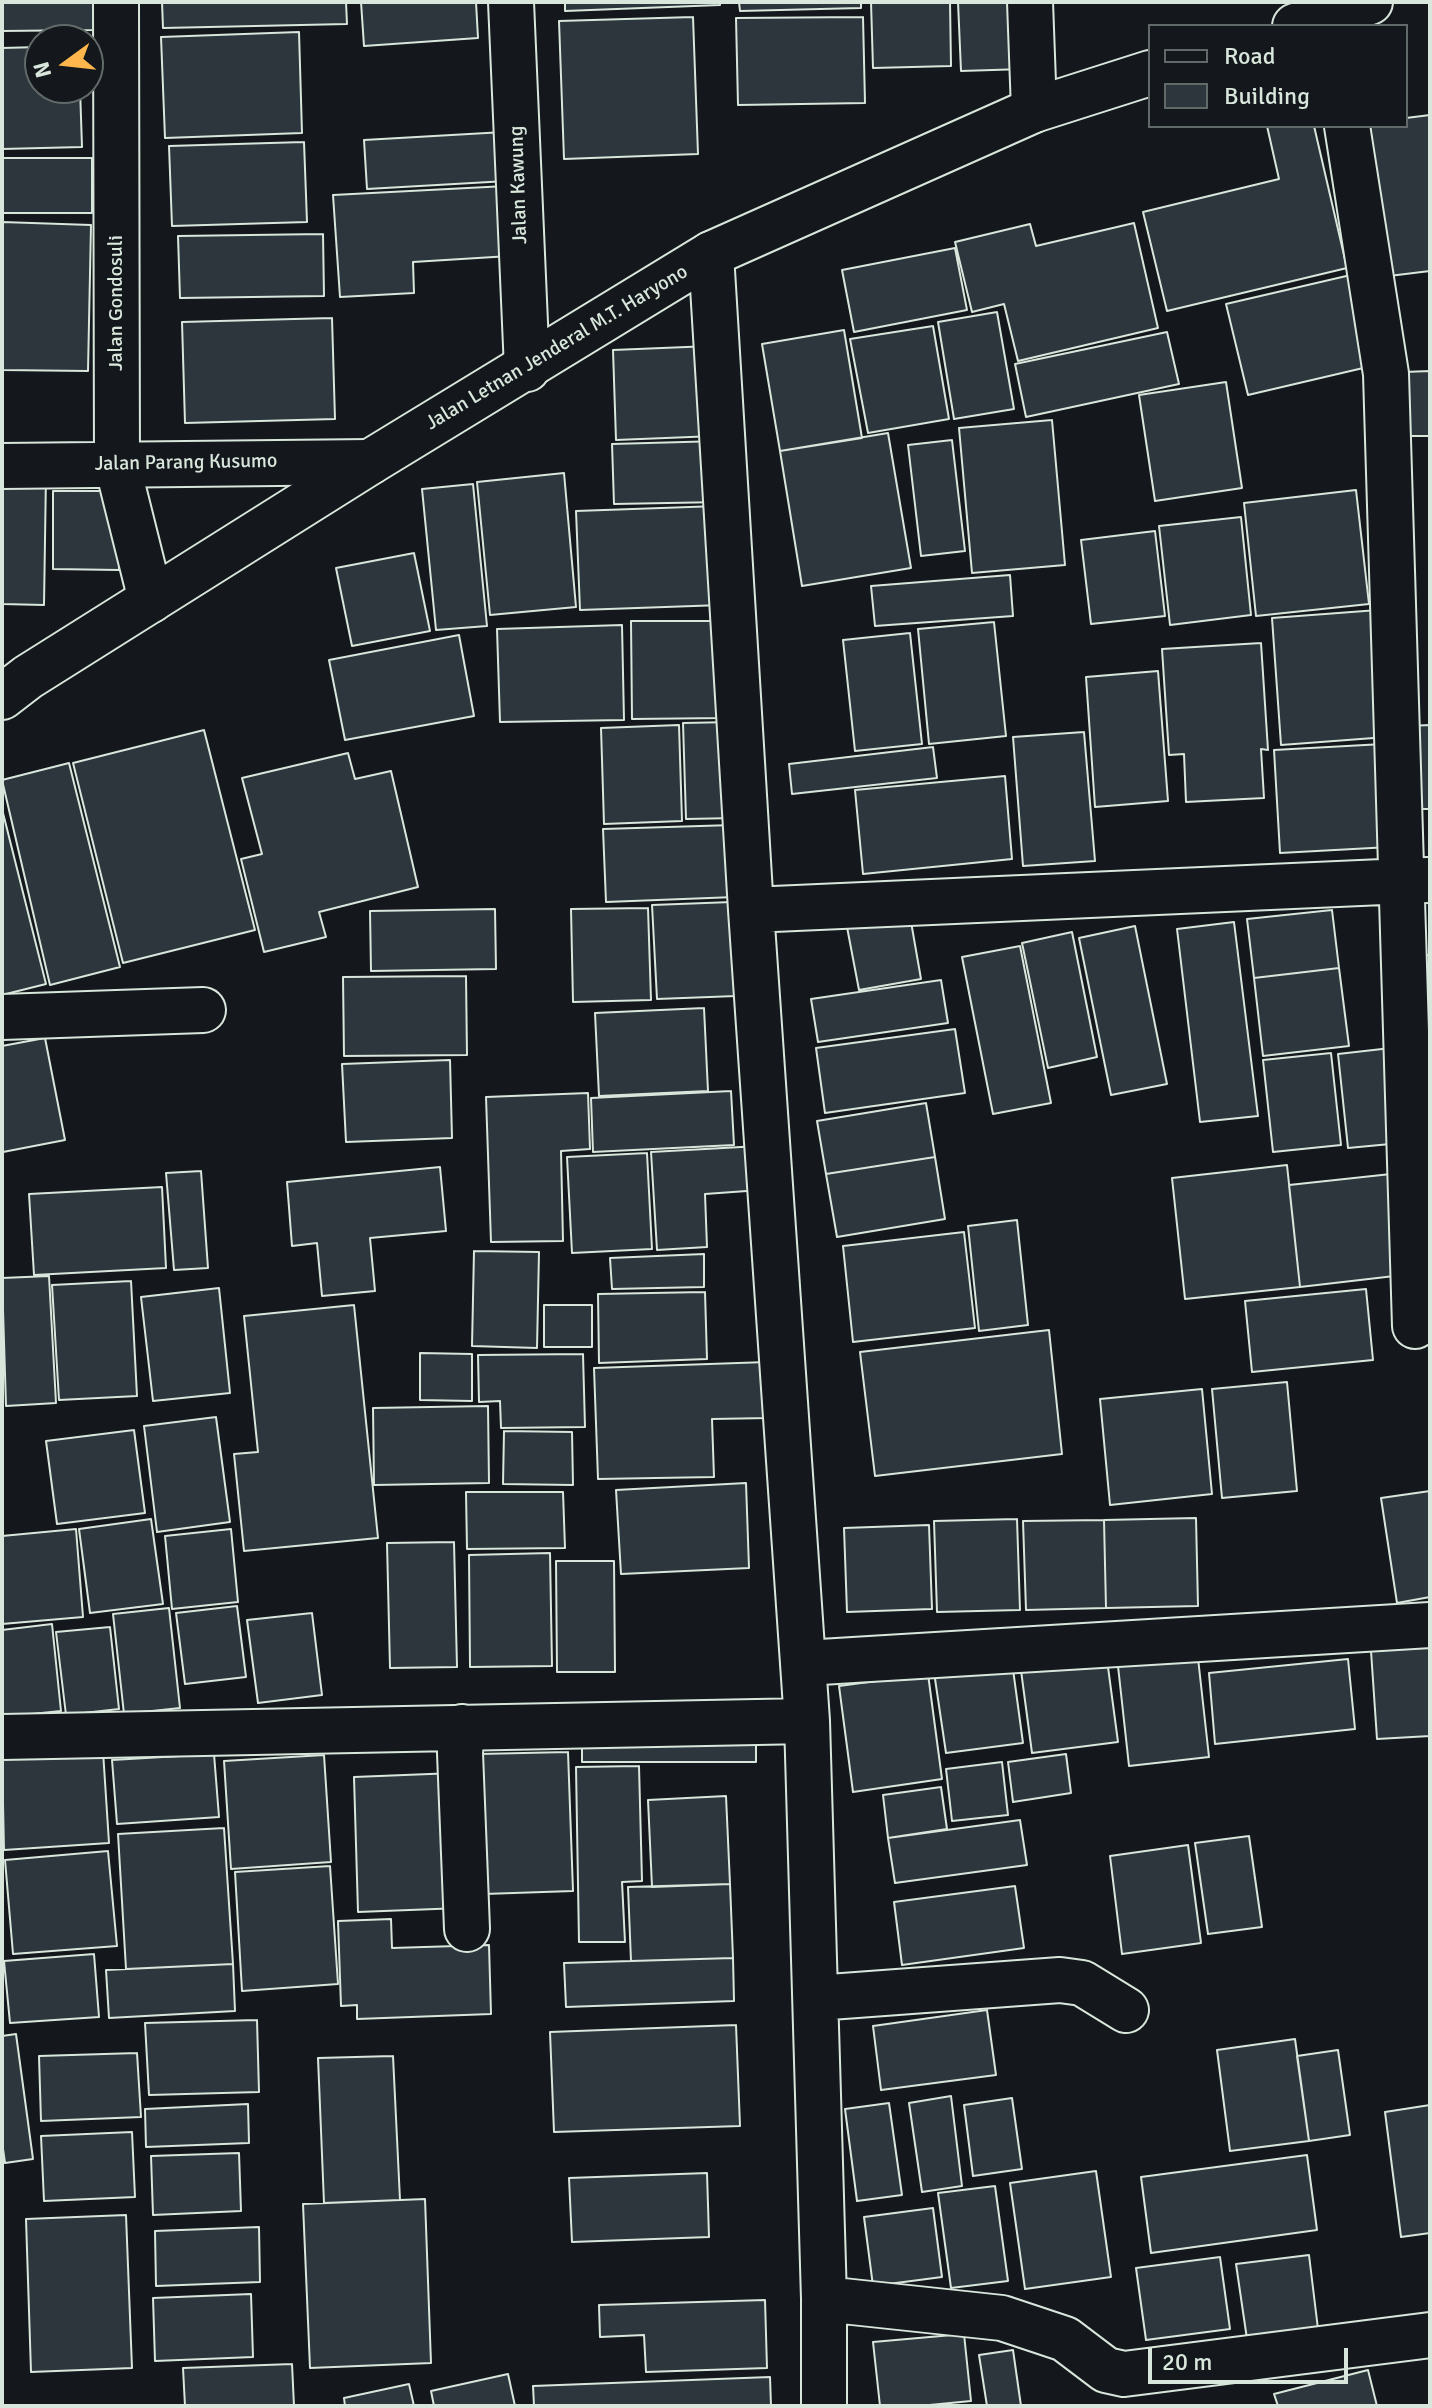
<!DOCTYPE html>
<style>
body{margin:0}
#map{position:relative;width:1432px;height:2408px;overflow:hidden;background:#14181c;font-family:Signika,sans-serif}
canvas{display:block}
.frame{position:absolute;inset:0;border:4px solid #d8e6dc;pointer-events:none}
.legend{position:absolute;left:1148px;top:24px;width:260px;height:104px;box-sizing:border-box;background:#14181c;border:2px solid #626a69;margin:0;padding:10px 14px;list-style:none;font-size:24px;color:#d8e6dc}
.legend li{display:flex;align-items:center;gap:16px;height:40px}
.legend b{width:40px;border:2px solid #626a69}
.north{position:absolute;left:24px;top:24px;width:80px;height:80px;box-sizing:border-box;background:#14181c;border:2px solid #626a69;border-radius:50%;rotate:255deg;font-size:22px;font-weight:700;line-height:32px;text-align:center;color:#d8e6dc}
.north::after{content:'';display:block;margin:auto;width:28px;height:36px;background:#ffb74d;clip-path:polygon(50% 0,100% 100%,50% 72%,0 100%)}
.scale{position:absolute;left:1148px;top:2348px;width:200px;height:36px;box-sizing:border-box;border:4px solid #d8e6dc;border-top:0;padding-left:10px;font-size:24px;line-height:28px;white-space:nowrap;color:#d8e6dc;-webkit-text-stroke:6px #14181c;paint-order:stroke}
</style>
<div id="map">
<canvas width="1432" height="2408"></canvas>
<div class="frame"></div>
<ul class="legend">
<li><b style="height:10px;background:#14181c"></b>Road</li>
<li><b style="height:22px;background:#2c363c"></b>Building</li>
</ul>
<div class="north">N</div>
<div class="scale">20 m</div>
</div>
<script>
const ctx = document.querySelector('canvas').getContext('2d');
ctx.lineJoin = 'round';
function fill(path, color) {
  ctx.fillStyle = color;
  ctx.fill(path, 'evenodd');
}
function shape(rows) {
  const path = new Path2D();
  for (const r of rows) {
    path.moveTo(r[0], r[1]);
    for (let i = 2; i < r.length; i += 2) path.lineTo(r[i], r[i + 1]);
  }
  return path;
}
function strokePath(path, color, width, dash) {
  ctx.strokeStyle = color;
  ctx.lineWidth = width;
  ctx.lineCap = dash ? 'butt' : 'round';
  ctx.setLineDash(dash || []);
  ctx.stroke(path);
}
function label(font, color, halo, rows, align = 'center') {
  ctx.font = font + ' Signika,sans-serif';
  ctx.lineWidth = 6;
  ctx.setLineDash([]);
  ctx.textBaseline = 'middle';
  ctx.strokeStyle = halo;
  ctx.fillStyle = color;
  for (const [text, x, y, turn = 0] of rows) {
    ctx.save();
    ctx.translate(x, y);
    ctx.rotate((+turn || 0) * Math.PI / 180);
    ctx.textAlign = isNaN(turn) ? turn : align;
    if (halo) ctx.strokeText(text, 0, 0);
    ctx.fillText(text, 0, 0);
    ctx.restore();
  }
}
const building = shape([
 [2,2,93,2,94,30,2,31,2,2],
 [162,2,346,2,347,24,163,28,162,2],
 [361,2,476,2,478,38,364,46,361,2],
 [565,2,720,2,720,5,565,11,565,2],
 [739,2,861,2,861,8,740,11,739,2],
 [871,2,950,2,951,66,873,68,871,2],
 [958,2,1022,2,1024,69,961,71,958,2],
 [693,17,698,154,564,159,559,21,693,17],
 [863,17,865,103,738,105,736,18,863,17],
 [299,32,302,133,165,138,161,37,299,32],
 [40,47,40,88,80,88,82,147,2,149,2,48,40,47],
 [1430,115,1430,271,1389,276,1370,126,1406,126,1406,118,1430,115],
 [1267,126,1314,126,1347,268,1167,311,1143,212,1279,179,1267,126],
 [504,132,507,181,367,189,364,140,504,132],
 [304,142,307,222,172,226,169,146,304,142],
 [2,158,92,158,92,213,2,213,2,158],
 [506,186,510,256,413,262,414,293,340,297,333,195,506,186],
 [2,222,91,225,88,371,2,370,2,222],
 [1134,223,1158,328,1018,361,1004,304,972,312,955,242,1030,224,1036,246,1134,223],
 [323,234,324,296,180,298,178,236,323,234],
 [955,248,967,310,854,332,842,270,955,248],
 [1355,274,1376,365,1248,395,1226,304,1355,274],
 [997,312,1014,409,954,419,938,322,997,312],
 [332,318,335,419,185,423,182,322,332,318],
 [933,326,949,419,868,433,850,339,933,326],
 [844,330,862,438,780,451,762,344,844,330],
 [1167,332,1179,384,1026,417,1015,364,1167,332],
 [711,346,715,436,616,440,613,350,711,346],
 [1430,371,1430,436,1406,436,1404,372,1430,371],
 [1226,382,1242,488,1155,501,1139,395,1226,382],
 [1052,420,1065,565,972,573,959,428,1052,420],
 [888,433,911,568,802,586,780,451,888,433],
 [952,440,965,551,921,556,908,445,952,440],
 [720,441,722,502,614,504,612,444,720,441],
 [564,473,576,607,490,615,477,482,564,473],
 [2,474,46,475,44,605,2,604,2,474],
 [473,484,487,626,436,630,422,489,473,484],
 [1356,490,1369,604,1256,616,1244,503,1356,490],
 [53,491,120,491,119,570,53,569,53,491],
 [718,506,722,605,580,610,576,511,718,506],
 [1241,517,1251,615,1170,625,1159,526,1241,517],
 [1155,531,1165,616,1091,624,1081,540,1155,531],
 [414,553,430,631,352,646,336,568,414,553],
 [1010,575,1013,616,875,626,871,586,1010,575],
 [1378,610,1387,737,1281,745,1272,618,1378,610],
 [631,621,722,621,724,718,632,719,631,621],
 [994,622,1006,736,929,744,918,629,994,622],
 [622,625,624,720,500,722,497,629,622,625],
 [910,633,922,744,855,751,843,640,910,633],
 [459,635,474,716,345,740,329,660,459,635],
 [1261,643,1268,750,1261,749,1264,798,1186,802,1184,754,1169,755,1162,649,1261,643],
 [1158,671,1168,801,1095,807,1086,677,1158,671],
 [733,722,736,818,686,819,683,723,733,722],
 [679,725,682,821,604,824,601,728,679,725],
 [1430,725,1430,809,1410,809,1408,726,1430,725],
 [204,730,255,930,123,963,73,763,204,730],
 [1084,732,1095,861,1023,866,1013,737,1084,732],
 [1383,744,1390,847,1280,853,1274,750,1383,744],
 [933,747,937,778,792,794,789,764,933,747],
 [348,753,355,779,391,771,418,887,319,912,326,937,264,952,241,859,262,854,242,778,348,753],
 [69,763,120,967,50,985,2,780,69,763],
 [1005,776,1012,859,863,874,855,790,1005,776],
 [2,809,46,984,2,995,2,809],
 [733,825,735,897,606,902,603,829,733,825],
 [732,902,736,996,657,999,652,905,732,902],
 [648,908,651,1000,573,1002,571,909,648,908],
 [495,909,496,969,371,971,370,911,495,909],
 [1332,910,1339,968,1254,978,1247,919,1332,910],
 [910,916,921,979,859,990,847,927,910,916],
 [1234,922,1258,1116,1200,1122,1177,929,1234,922],
 [1135,926,1167,1084,1111,1095,1079,938,1135,926],
 [1072,932,1097,1057,1048,1068,1022,943,1072,932],
 [1020,946,1051,1103,993,1114,962,957,1020,946],
 [1430,955,1430,1015,1422,956,1430,955],
 [1339,968,1349,1046,1263,1056,1254,978,1339,968],
 [466,976,467,1055,344,1056,343,977,466,976],
 [941,980,948,1023,818,1042,811,999,941,980],
 [704,1008,708,1091,599,1096,595,1013,704,1008],
 [955,1029,965,1093,825,1113,816,1048,955,1029],
 [45,1038,65,1140,3,1152,2,1046,45,1038],
 [1391,1048,1401,1143,1348,1148,1338,1054,1391,1048],
 [1331,1053,1341,1145,1273,1152,1263,1060,1331,1053],
 [450,1060,452,1138,346,1142,342,1064,450,1060],
 [731,1091,734,1145,593,1152,591,1098,731,1091],
 [588,1093,590,1149,561,1151,563,1241,491,1242,486,1097,588,1093],
 [926,1103,935,1157,826,1174,817,1121,926,1103],
 [759,1146,761,1190,705,1194,707,1247,657,1250,651,1152,759,1146],
 [647,1153,652,1249,572,1253,567,1157,647,1153],
 [935,1157,945,1219,837,1237,826,1174,935,1157],
 [1287,1165,1300,1287,1185,1299,1172,1178,1287,1165],
 [440,1167,446,1231,370,1238,375,1291,322,1296,317,1243,292,1246,287,1182,440,1167],
 [201,1171,208,1268,174,1270,166,1173,201,1171],
 [1391,1174,1403,1275,1300,1287,1289,1185,1391,1174],
 [162,1187,166,1268,34,1275,29,1194,162,1187],
 [1017,1220,1028,1325,979,1331,968,1226,1017,1220],
 [964,1232,975,1328,853,1342,843,1246,964,1232],
 [474,1251,539,1252,537,1348,472,1346,474,1251],
 [704,1254,704,1287,612,1289,610,1258,704,1254],
 [49,1276,56,1403,6,1406,2,1278,49,1276],
 [131,1281,137,1396,59,1400,52,1285,131,1281],
 [219,1288,230,1393,153,1401,141,1297,219,1288],
 [1366,1289,1373,1360,1252,1372,1245,1301,1366,1289],
 [705,1292,707,1359,599,1363,598,1294,705,1292],
 [354,1305,378,1538,244,1551,234,1454,258,1452,244,1316,354,1305],
 [544,1305,592,1305,592,1347,544,1347,544,1305],
 [1049,1330,1062,1454,875,1476,860,1352,1049,1330],
 [420,1353,472,1354,472,1401,420,1400,420,1353],
 [583,1354,585,1427,501,1428,500,1401,479,1402,478,1355,583,1354],
 [767,1362,769,1418,712,1419,714,1477,598,1479,594,1368,767,1362],
 [1287,1382,1297,1491,1222,1498,1212,1389,1287,1382],
 [1202,1389,1212,1494,1110,1505,1100,1399,1202,1389],
 [488,1406,489,1483,374,1485,373,1408,488,1406],
 [216,1417,230,1522,157,1532,144,1426,216,1417],
 [134,1430,145,1513,57,1524,46,1441,134,1430],
 [504,1431,572,1432,573,1485,503,1484,504,1431],
 [746,1483,749,1568,621,1574,616,1490,746,1483],
 [1430,1491,1430,1597,1397,1603,1381,1498,1430,1491],
 [466,1492,563,1492,565,1548,467,1549,466,1492],
 [1196,1518,1198,1606,1106,1608,1104,1520,1196,1518],
 [151,1519,163,1604,90,1613,79,1529,151,1519],
 [1017,1519,1020,1610,937,1612,934,1521,1017,1519],
 [1104,1520,1106,1608,1026,1610,1023,1521,1104,1520],
 [929,1525,932,1609,847,1612,844,1528,929,1525],
 [76,1529,83,1617,2,1624,2,1536,76,1529],
 [231,1529,238,1602,172,1609,165,1536,231,1529],
 [454,1542,457,1667,390,1668,387,1543,454,1542],
 [550,1553,552,1666,470,1667,469,1555,550,1553],
 [556,1561,614,1561,615,1672,557,1672,556,1561],
 [237,1606,246,1677,185,1684,176,1613,237,1606],
 [169,1608,180,1708,124,1714,113,1614,169,1608],
 [312,1613,322,1695,258,1703,247,1620,312,1613],
 [52,1624,61,1711,2,1717,2,1630,52,1624],
 [110,1627,119,1709,66,1715,56,1632,110,1627],
 [1430,1647,1430,1736,1377,1739,1371,1651,1430,1647],
 [1197,1649,1209,1757,1129,1766,1117,1657,1197,1649],
 [1106,1652,1118,1742,1032,1753,1020,1663,1106,1652],
 [1348,1659,1355,1729,1215,1744,1209,1673,1348,1659],
 [1012,1662,1023,1743,946,1753,934,1672,1012,1662],
 [928,1674,942,1779,853,1792,839,1686,928,1674],
 [756,1727,756,1762,582,1762,582,1728,756,1727],
 [103,1751,109,1843,4,1850,2,1757,103,1751],
 [568,1752,573,1891,484,1894,479,1754,568,1752],
 [214,1754,219,1817,117,1824,112,1760,214,1754],
 [1066,1754,1071,1793,1013,1802,1008,1762,1066,1754],
 [324,1755,331,1862,231,1869,224,1761,324,1755],
 [1002,1762,1008,1815,952,1821,946,1769,1002,1762],
 [639,1766,642,1881,622,1882,625,1942,579,1942,576,1767,639,1766],
 [455,1773,461,1908,358,1912,354,1777,455,1773],
 [941,1787,947,1829,888,1838,883,1795,941,1787],
 [726,1796,730,1884,652,1887,648,1800,726,1796],
 [1020,1820,1027,1865,895,1883,888,1838,1020,1820],
 [224,1828,233,1964,126,1969,118,1834,224,1828],
 [1249,1836,1262,1927,1208,1934,1195,1843,1249,1836],
 [1188,1845,1201,1943,1122,1954,1110,1856,1188,1845],
 [108,1851,117,1946,13,1954,5,1860,108,1851],
 [330,1866,338,1984,242,1991,235,1872,330,1866],
 [730,1884,733,1958,631,1961,628,1887,730,1884],
 [1015,1886,1024,1948,902,1965,894,1902,1015,1886],
 [391,1919,392,1948,489,1945,491,2014,357,2019,357,2005,341,2006,338,1921,391,1919],
 [94,1954,99,2017,10,2023,4,1961,94,1954],
 [733,1958,734,2001,566,2007,564,1963,733,1958],
 [233,1964,235,2011,109,2018,106,1970,233,1964],
 [987,2010,996,2075,881,2090,873,2026,987,2010],
 [257,2020,259,2092,149,2095,145,2023,257,2020],
 [736,2025,740,2126,554,2132,550,2032,736,2025],
 [16,2034,33,2159,5,2163,2,2142,2,2036,16,2034],
 [1295,2039,1309,2141,1230,2151,1217,2050,1295,2039],
 [1338,2050,1350,2135,1309,2141,1297,2056,1338,2050],
 [137,2053,141,2117,41,2121,39,2056,137,2053],
 [393,2056,400,2200,324,2203,318,2058,393,2056],
 [951,2096,962,2186,922,2192,909,2103,951,2096],
 [1012,2098,1022,2169,973,2176,964,2105,1012,2098],
 [889,2103,902,2195,857,2201,845,2109,889,2103],
 [248,2104,249,2143,146,2147,145,2109,248,2104],
 [1430,2105,1430,2233,1401,2237,1385,2112,1430,2105],
 [132,2132,135,2197,44,2201,41,2136,132,2132],
 [239,2153,241,2211,153,2215,151,2156,239,2153],
 [1307,2155,1317,2230,1151,2253,1141,2177,1307,2155],
 [1096,2171,1111,2277,1025,2289,1010,2183,1096,2171],
 [707,2173,709,2237,572,2242,569,2178,707,2173],
 [995,2186,1008,2281,951,2288,938,2193,995,2186],
 [425,2199,431,2363,310,2368,303,2204,425,2199],
 [933,2208,942,2277,873,2286,864,2217,933,2208],
 [126,2215,132,2368,31,2372,26,2219,126,2215],
 [259,2227,260,2282,156,2286,155,2231,259,2227],
 [1309,2255,1318,2329,1247,2339,1236,2264,1309,2255],
 [1220,2257,1230,2329,1146,2340,1136,2268,1220,2257],
 [251,2294,253,2357,155,2361,153,2298,251,2294],
 [765,2300,767,2368,646,2372,644,2335,600,2337,599,2305,765,2300],
 [964,2334,971,2401,919,2406,880,2406,873,2342,964,2334],
 [1013,2350,1021,2406,987,2406,979,2355,1013,2350],
 [292,2364,294,2406,185,2406,183,2368,292,2364],
 [1368,2370,1377,2406,1278,2406,1274,2394,1368,2370],
 [508,2374,515,2406,434,2406,431,2391,508,2374],
 [770,2377,771,2406,534,2406,533,2386,770,2377],
 [409,2384,414,2406,345,2406,344,2398,409,2384]
]);
fill(building, '#2c363c');
strokePath(building, '#d8e6dc', 2);
const minor = shape([
 [116,2,117,464,151,600],
 [511,2,527,369],
 [1030,2,1034,110],
 [1347,126,1386,374,1415,1326],
 [711,254,751,910,807,1721,824,2299,824,2406],
 [2,466,370,462],
 [751,910,1428,880],
 [2,1017,203,1010],
 [804,1663,1430,1625],
 [462,1727,460,1753,467,1929],
 [2,1737,807,1721],
 [816,1998,1060,1980,1082,1983,1126,2010],
 [824,2299,1002,2318,1065,2339,1106,2370,1124,2374,1430,2335]
]);
const highway = shape([
 [1295,26,1370,2],
 [2,697,28,677,370,462,711,254,1034,110,1150,73]
]);
strokePath(minor, '#d8e6dc', 48);
strokePath(highway, '#d8e6dc', 48);
strokePath(minor, '#14181c', 44);
strokePath(highway, '#14181c', 44);
label('20px', '#d8e6dc', '#14181c', [
 ["Jalan Kawung",519,185,-92],
 ["Jalan Gondosuli",117,303,-90],
 ["Jalan Letnan Jenderal M.T. Haryono",557,348,-31],
 ["Jalan Parang Kusumo",186,463,-1]
]);
</script>
